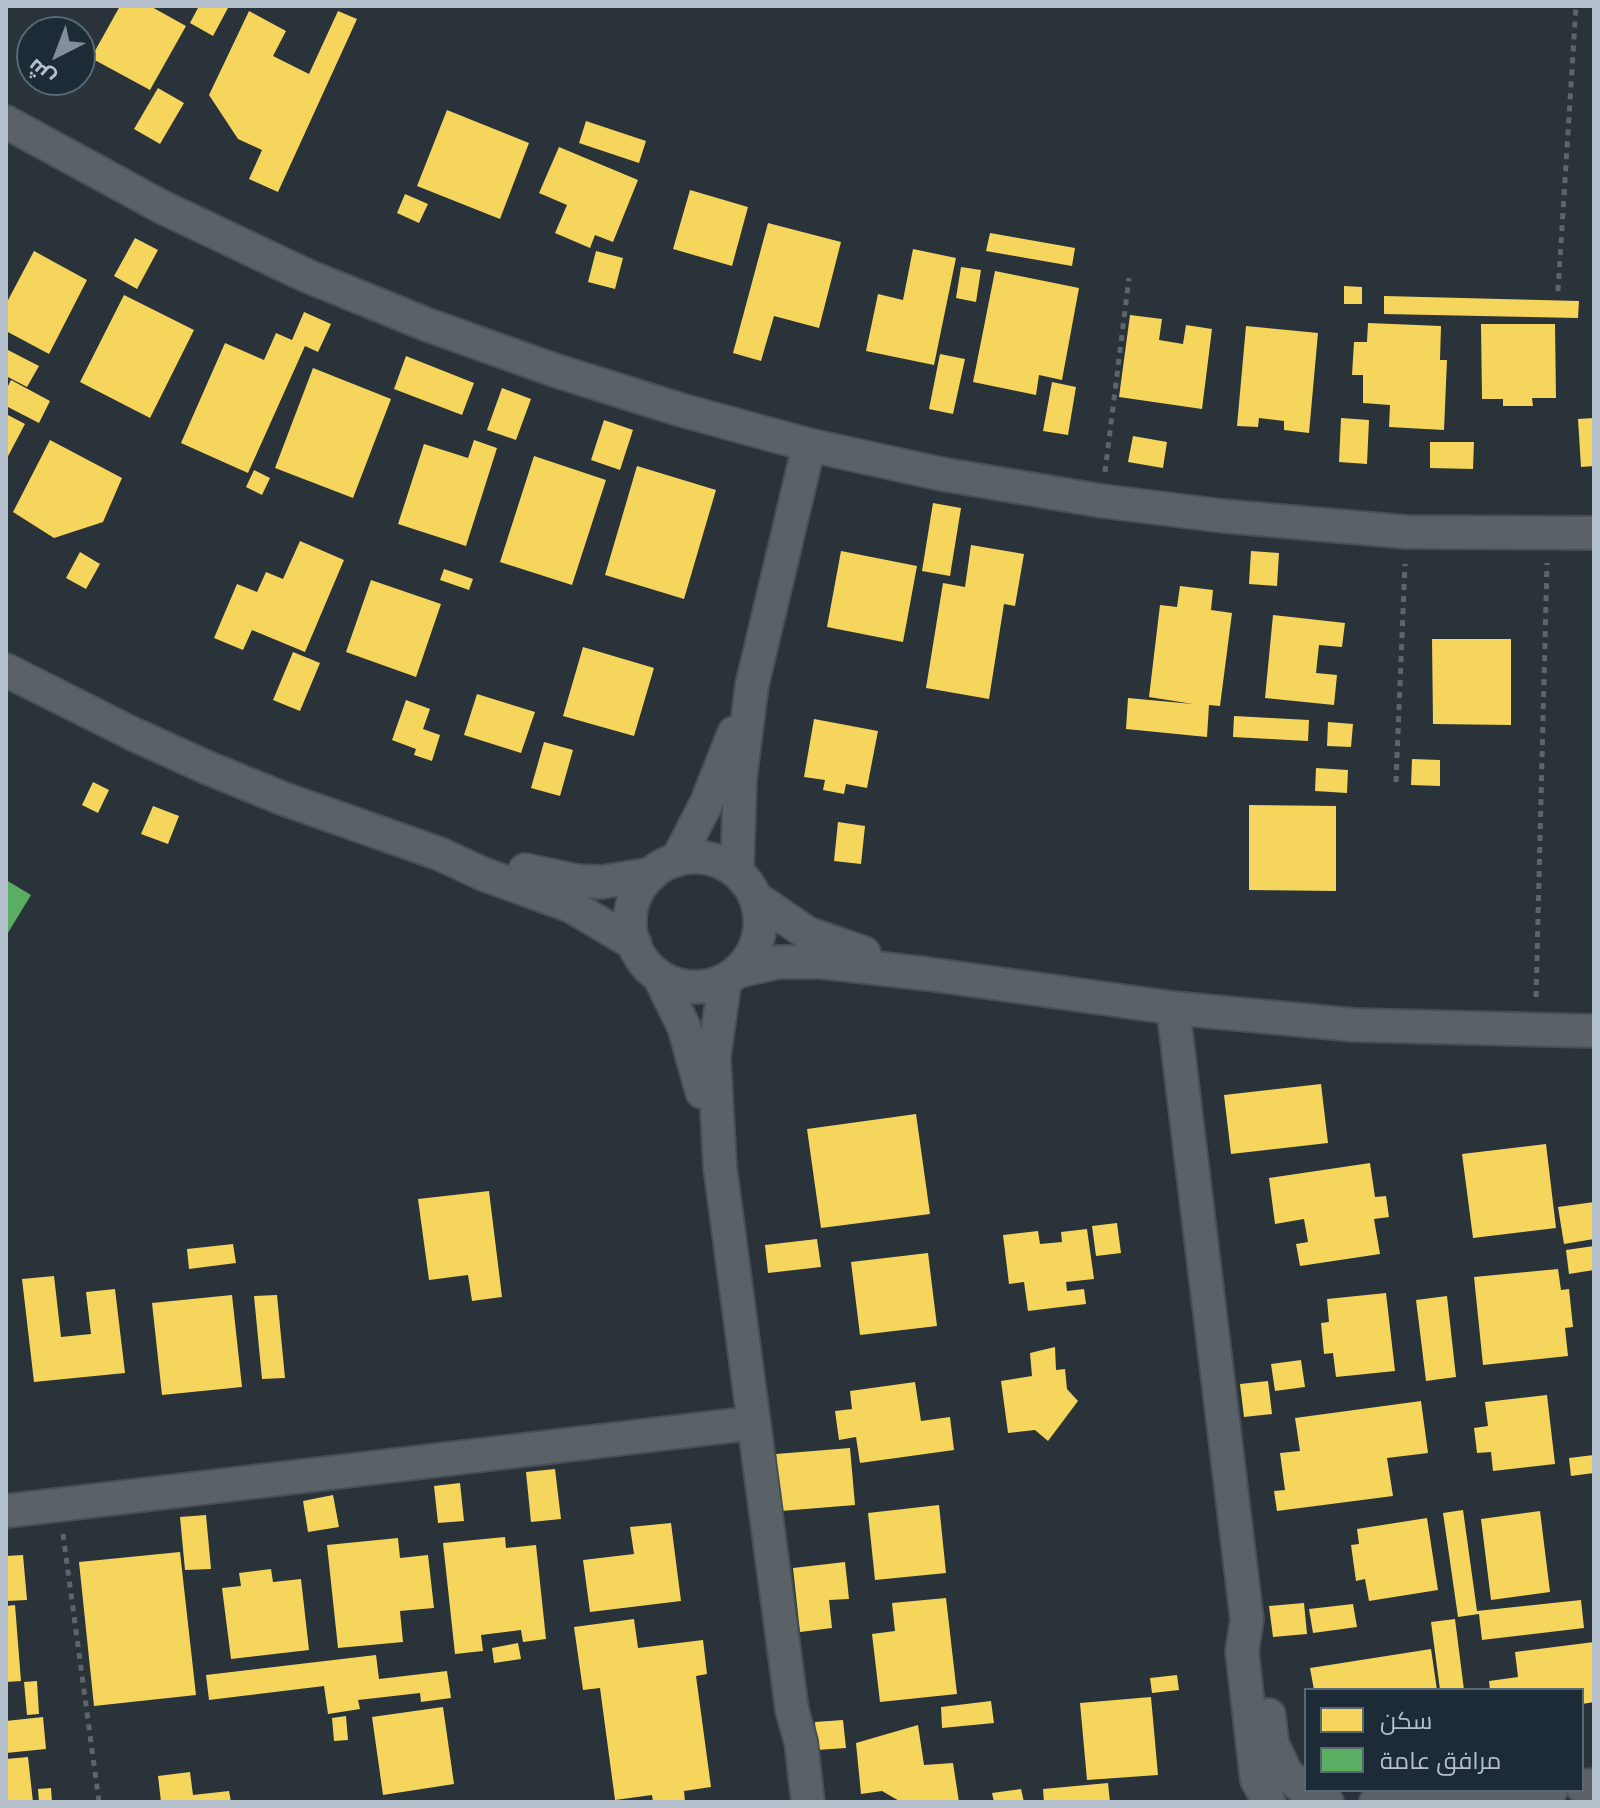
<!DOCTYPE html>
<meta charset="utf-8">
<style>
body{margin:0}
#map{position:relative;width:1600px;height:1808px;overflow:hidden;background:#293339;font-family:"Fira Sans Condensed",Cairo,sans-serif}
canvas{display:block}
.frame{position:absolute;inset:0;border:8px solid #b3c0cb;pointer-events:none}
.legend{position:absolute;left:1304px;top:1688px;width:280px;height:104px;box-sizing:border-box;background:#1c2b35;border:2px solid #586771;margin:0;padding:10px 14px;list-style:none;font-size:24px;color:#b3c0cb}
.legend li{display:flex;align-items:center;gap:16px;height:40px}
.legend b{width:40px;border:2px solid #586771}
.north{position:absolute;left:16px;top:16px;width:80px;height:80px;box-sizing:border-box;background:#1c2b35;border:2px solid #586771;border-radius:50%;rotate:222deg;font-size:22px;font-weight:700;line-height:32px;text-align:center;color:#b3c0cb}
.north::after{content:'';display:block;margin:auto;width:28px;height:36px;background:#838f98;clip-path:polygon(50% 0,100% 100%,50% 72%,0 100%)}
</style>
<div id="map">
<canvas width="1600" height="1808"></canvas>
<div class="frame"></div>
<ul class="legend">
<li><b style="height:22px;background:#f6d55c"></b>سكن</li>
<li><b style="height:22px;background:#5aae61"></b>مرافق عامة</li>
</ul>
<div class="north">ش</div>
</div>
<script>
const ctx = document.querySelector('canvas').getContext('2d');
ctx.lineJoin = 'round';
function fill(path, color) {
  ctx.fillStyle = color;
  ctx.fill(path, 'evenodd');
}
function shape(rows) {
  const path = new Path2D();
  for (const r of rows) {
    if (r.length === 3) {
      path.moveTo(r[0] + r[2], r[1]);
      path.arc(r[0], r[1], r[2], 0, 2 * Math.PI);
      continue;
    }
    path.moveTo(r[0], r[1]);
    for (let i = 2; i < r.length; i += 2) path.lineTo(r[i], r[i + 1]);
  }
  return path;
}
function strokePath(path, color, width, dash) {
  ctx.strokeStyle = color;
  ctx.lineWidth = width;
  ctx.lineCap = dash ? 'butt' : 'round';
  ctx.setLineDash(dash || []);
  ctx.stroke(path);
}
fill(shape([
 [120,6,150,6,186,26,150,90,91,58],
 [199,6,229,6,213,36,190,23],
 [249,11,286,31,273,56,309,74,338,11,357,19,278,192,249,179,262,150,238,139,209,95],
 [158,88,184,103,160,144,134,129],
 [447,110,529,143,500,219,417,186],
 [586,121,646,141,639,163,579,143],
 [559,147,638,180,613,242,595,235,590,248,555,233,567,205,539,193],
 [690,190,748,207,732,266,673,249],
 [405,194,428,204,419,223,397,213],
 [768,223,841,242,819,328,774,316,761,361,733,353],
 [990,233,1075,248,1072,266,986,251],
 [135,238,158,250,137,289,114,276],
 [913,249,956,258,934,365,866,351,878,294,903,300],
 [34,251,87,280,49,354,6,331,6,304],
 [596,251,623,258,615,289,588,282],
 [961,267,981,270,976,302,956,298],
 [995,271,1079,288,1062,380,1039,375,1036,395,973,382],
 [1344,286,1362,287,1362,304,1344,304],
 [124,295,194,330,150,418,80,382],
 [1384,296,1579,301,1578,318,1384,314],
 [304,312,331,324,318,352,305,346,248,473,181,443,225,343,264,360,276,333,292,340],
 [1130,315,1162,319,1159,340,1183,344,1186,325,1212,329,1202,409,1119,397],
 [1368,323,1441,326,1440,360,1447,360,1444,430,1389,427,1390,405,1363,403,1363,375,1352,375,1354,342,1367,342],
 [1481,324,1555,324,1556,398,1532,398,1533,406,1503,406,1503,399,1482,399],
 [1246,326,1318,333,1309,433,1284,430,1284,421,1259,418,1258,427,1237,426],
 [6,349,39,366,27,387,6,376],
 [940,354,965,359,953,414,929,409],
 [406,356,474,383,462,415,394,389],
 [313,368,391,399,353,498,275,468],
 [11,380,50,401,39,423,6,406,6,390],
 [1052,382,1076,387,1068,435,1043,431],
 [502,388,531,399,516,440,487,430],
 [6,414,25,424,6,460],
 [1341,418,1369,420,1367,464,1339,462],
 [1594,418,1594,466,1581,467,1578,419],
 [604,420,633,430,620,470,591,460],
 [1133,436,1167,442,1163,468,1128,462],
 [50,440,122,478,103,522,54,538,13,512],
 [474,440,497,448,466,546,398,524,424,444,468,458],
 [1430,442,1474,442,1473,469,1430,468],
 [534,456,606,480,572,585,500,562],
 [637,466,716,490,684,599,605,575],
 [254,470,270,478,262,495,246,487],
 [933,503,961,508,950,576,922,571],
 [300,541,344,560,305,652,252,630,243,650,214,638,237,584,257,592,266,572,283,579],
 [971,545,1024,554,1015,606,1004,604,989,699,926,688,943,583,965,587],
 [841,551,917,566,903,642,827,627],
 [1251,551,1279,553,1277,586,1249,584],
 [80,552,100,564,86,589,66,578],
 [444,569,473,579,469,590,440,580],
 [371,580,441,604,416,677,346,652],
 [1180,586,1213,590,1211,610,1232,613,1220,706,1209,705,1207,737,1126,729,1128,698,1193,704,1149,697,1160,605,1177,607],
 [1273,615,1345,623,1342,647,1319,645,1316,673,1337,675,1334,705,1265,698],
 [1432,639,1511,639,1511,725,1433,724],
 [583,647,654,668,634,736,563,716],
 [293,652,320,663,300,711,273,700],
 [477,694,535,712,521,753,464,735],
 [406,700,430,709,423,729,440,735,432,761,414,755,416,749,392,740],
 [1234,716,1309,720,1308,741,1233,737],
 [814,719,878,731,867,788,846,784,844,794,823,790,825,780,804,777],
 [1328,722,1353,724,1351,747,1327,746],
 [544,742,573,750,560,796,531,788],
 [1412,759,1440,760,1440,786,1411,785],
 [1316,768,1348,770,1347,793,1315,791],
 [93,782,109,790,98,813,82,805],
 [1249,805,1336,806,1336,891,1249,890],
 [153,806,179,816,168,844,141,834],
 [838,822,865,826,861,864,834,861],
 [1321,1084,1328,1143,1231,1154,1224,1095],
 [916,1114,930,1214,821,1228,807,1129],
 [1546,1144,1556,1228,1473,1238,1462,1154],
 [1370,1163,1375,1197,1386,1196,1389,1217,1374,1219,1380,1254,1300,1266,1296,1244,1308,1242,1304,1219,1275,1224,1269,1178],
 [489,1191,502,1297,472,1301,468,1275,429,1280,418,1199],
 [1594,1202,1594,1239,1564,1244,1558,1207],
 [1117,1223,1121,1253,1096,1256,1092,1226],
 [1087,1229,1094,1279,1066,1282,1067,1291,1084,1289,1086,1304,1028,1311,1024,1282,1009,1284,1003,1235,1038,1231,1040,1244,1062,1242,1061,1232],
 [817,1239,821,1267,768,1273,765,1245],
 [233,1244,236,1263,189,1269,187,1249],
 [1594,1246,1594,1270,1569,1274,1566,1250],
 [928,1253,937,1326,860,1335,851,1262],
 [1558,1269,1561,1290,1569,1289,1573,1327,1565,1328,1568,1356,1483,1365,1474,1277],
 [54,1276,61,1337,91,1334,86,1292,115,1289,125,1373,34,1382,22,1279],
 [1386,1293,1395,1371,1336,1377,1333,1353,1324,1354,1321,1323,1329,1322,1327,1299],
 [232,1295,242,1387,162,1395,152,1303],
 [277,1295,285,1378,262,1379,254,1296],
 [1447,1296,1456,1377,1426,1381,1416,1300],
 [1055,1347,1056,1370,1065,1369,1067,1389,1078,1401,1048,1441,1035,1430,1008,1433,1001,1381,1032,1376,1030,1353],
 [1301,1360,1305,1387,1275,1391,1271,1364],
 [1268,1381,1272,1414,1244,1417,1240,1384],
 [915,1382,921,1421,950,1417,954,1450,860,1463,856,1437,839,1440,835,1411,852,1409,850,1391],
 [1547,1395,1555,1464,1493,1471,1491,1452,1477,1453,1474,1428,1488,1426,1485,1402],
 [1421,1401,1428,1453,1387,1458,1393,1496,1277,1511,1274,1491,1285,1490,1280,1453,1300,1451,1295,1418],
 [850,1448,855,1505,781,1511,776,1454],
 [1594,1455,1594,1473,1571,1476,1569,1458],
 [555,1469,561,1519,531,1522,526,1472],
 [460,1483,464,1521,438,1523,434,1486],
 [333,1495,339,1527,308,1532,303,1501],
 [939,1505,946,1573,875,1580,868,1513],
 [1463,1510,1477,1611,1581,1600,1584,1628,1482,1640,1479,1614,1458,1617,1443,1513],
 [1540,1511,1550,1592,1491,1600,1481,1519],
 [206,1515,211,1569,185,1570,180,1517],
 [1427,1518,1438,1590,1369,1601,1365,1579,1356,1581,1351,1545,1359,1544,1357,1529],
 [671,1523,681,1601,590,1612,583,1560,634,1554,630,1527],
 [505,1537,506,1548,536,1545,546,1639,523,1642,521,1630,481,1635,483,1651,455,1654,443,1543],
 [398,1538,400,1558,428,1555,434,1608,400,1611,403,1642,338,1648,327,1545],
 [180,1552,196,1695,94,1706,79,1562],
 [23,1555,27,1600,6,1601,6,1556],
 [845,1562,849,1599,829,1600,832,1628,800,1632,793,1568],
 [271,1569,273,1582,301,1579,309,1650,231,1659,222,1588,241,1586,239,1573],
 [946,1598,957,1694,880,1702,872,1634,895,1631,892,1603],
 [1304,1603,1307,1634,1273,1637,1269,1606],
 [1353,1604,1357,1627,1313,1633,1309,1609],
 [15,1605,21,1681,6,1682,6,1606],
 [634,1619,638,1648,703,1640,707,1674,696,1676,711,1787,684,1791,685,1802,653,1802,652,1795,615,1800,600,1688,583,1690,574,1627],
 [1455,1619,1464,1690,1440,1690,1431,1622],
 [1594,1642,1594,1702,1582,1704,1582,1690,1490,1690,1489,1681,1518,1677,1515,1652],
 [518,1643,521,1659,494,1663,492,1648],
 [1431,1649,1437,1690,1314,1690,1310,1668],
 [376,1655,379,1679,447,1671,451,1698,421,1702,420,1693,358,1700,360,1709,328,1714,324,1686,209,1700,206,1675],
 [1177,1675,1179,1690,1152,1693,1150,1678],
 [37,1681,39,1714,27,1715,24,1682],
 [1151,1697,1158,1775,1087,1780,1080,1703],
 [991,1701,994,1723,942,1728,941,1707],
 [443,1707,454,1784,383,1795,372,1717],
 [346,1716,348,1740,334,1741,332,1718],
 [43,1717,46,1749,6,1753,6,1721],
 [843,1720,846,1748,817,1750,815,1722],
 [918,1725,924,1765,953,1763,959,1802,901,1802,882,1791,861,1794,856,1743],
 [28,1757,33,1802,6,1802,6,1759],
 [190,1772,193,1795,229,1791,231,1802,161,1802,158,1776],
 [1108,1783,1110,1802,1044,1802,1043,1789],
 [51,1788,52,1802,39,1802,38,1789],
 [1021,1789,1024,1802,994,1802,992,1793]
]), '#f6d55c');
fill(shape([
 [6,880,31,895,6,936]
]), '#5aae61');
const minor = shape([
 [6,122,162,207,305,275,428,325,554,370,681,410,809,445,941,474,1102,501,1223,516,1407,532,1594,533],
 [6,670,133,734,208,768,284,799,440,854,483,874,571,906,635,944],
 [695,922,65],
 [677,860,706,804,734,733],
 [525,870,578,881,602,882,652,874],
 [737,872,740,779,752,685,809,445],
 [756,898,807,933,864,953],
 [738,971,779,962,821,962,928,974,1173,1008,1354,1025,1594,1031],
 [659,976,684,1027,702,1092],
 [725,980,714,1057,720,1167,792,1710,801,1742,808,1802],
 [1173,1008,1247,1620,1242,1651,1255,1765,1257,1780,1269,1802],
 [6,1511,753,1423],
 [1269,1715,1272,1743,1286,1773,1309,1794,1327,1802],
 [1582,1786,1594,1785],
 [1376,1802,1417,1799,1439,1802],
 [1448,1802,1551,1790]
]);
strokePath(minor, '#484f54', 36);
strokePath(shape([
 [1558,291,1576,6],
 [1105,472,1129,278],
 [1396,782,1405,564],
 [1536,997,1547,563],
 [63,1534,99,1802]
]), '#5d656a', 5, [6, 6]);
strokePath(minor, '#5a6167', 32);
</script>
